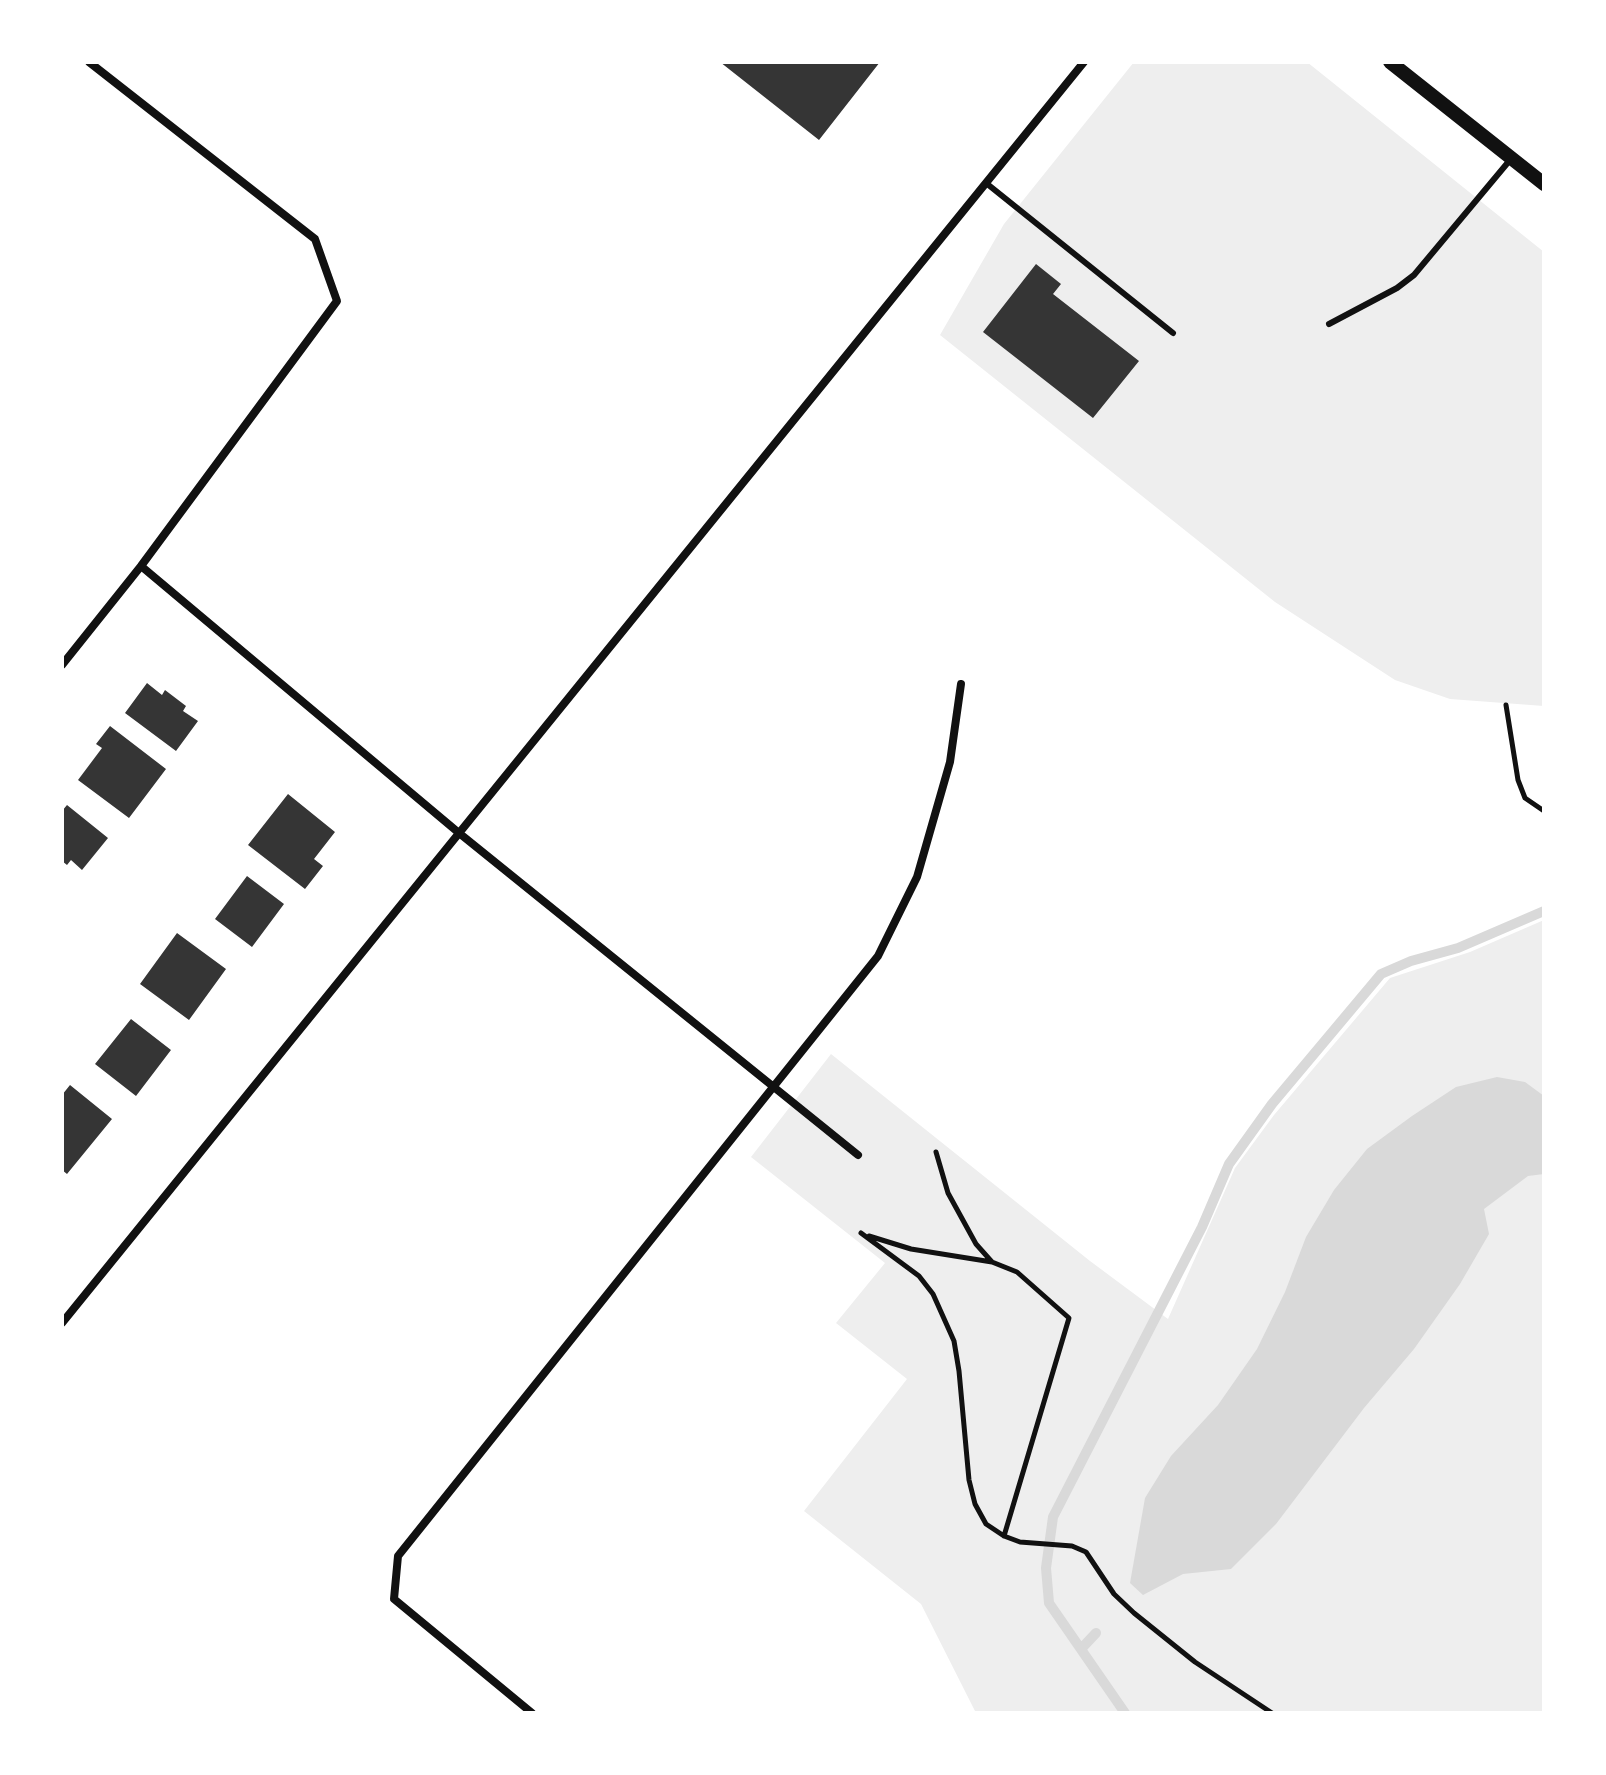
<!DOCTYPE html>
<style>
body{margin:0}
#map{position:relative;width:1606px;height:1775px;overflow:hidden;background:#fff;font-family:"Work Sans",sans-serif}
canvas{display:block}
.frame{position:absolute;inset:0;border:64px solid #fff;pointer-events:none}
</style>
<div id="map">
<canvas width="1606" height="1775"></canvas>
<div class="frame"></div>
</div>
<script>
const ctx = document.querySelector('canvas').getContext('2d');
ctx.lineJoin = 'round';
function fill(path, color) {
  ctx.fillStyle = color;
  ctx.fill(path, 'evenodd');
}
function shape(rows) {
  const path = new Path2D();
  for (const r of rows) {
    path.moveTo(r[0], r[1]);
    for (let i = 2; i < r.length; i += 2) path.lineTo(r[i], r[i + 1]);
  }
  return path;
}
function strokePath(path, color, width, dash) {
  ctx.strokeStyle = color;
  ctx.lineWidth = width;
  ctx.lineCap = dash ? 'butt' : 'round';
  ctx.setLineDash(dash || []);
  ctx.stroke(path);
}
fill(shape([
 [1134,62,1307,62,1544,252,1544,706,1450,699,1395,680,1275,602,940,335,1004,224],
 [1544,920,1544,1713,976,1713,921,1604,804,1511,907,1379,836,1323,885,1263,751,1157,831,1054,1090,1261,1168,1319,1235,1168,1274,1115,1390,978,1470,952]
]), '#eee');
fill(shape([
 [1497,1077,1525,1082,1544,1096,1544,1174,1528,1176,1484,1209,1489,1234,1460,1284,1414,1349,1364,1408,1276,1524,1231,1569,1183,1574,1143,1595,1130,1583,1145,1498,1171,1456,1218,1405,1257,1349,1285,1292,1306,1237,1334,1190,1367,1149,1412,1116,1456,1087]
]), '#d9d9d9');
strokePath(shape([
 [1081,1649,1096,1633],
 [1125,1713,1049,1603,1046,1568,1053,1517,1202,1227,1229,1164,1272,1104,1381,974,1411,961,1458,948,1544,911]
]), '#d9d9d9', 10);
fill(shape([
 [720,62,880,62,819,140],
 [1036,264,1061,284,1053,294,1139,361,1093,418,983,332],
 [147,683,162,695,165,690,186,706,183,711,198,721,176,751,125,713],
 [110,726,166,769,129,818,78,780,102,748,96,744],
 [288,794,335,832,314,859,323,866,305,889,248,845],
 [67,805,108,838,82,870,71,860,67,865,62,861,62,811],
 [247,876,284,904,252,947,215,919],
 [177,933,226,969,189,1020,140,984],
 [131,1019,171,1050,136,1096,95,1064],
 [70,1085,112,1119,67,1174,62,1170,62,1095]
]), '#353535');
strokePath(shape([
 [1506,705,1518,780,1525,798,1544,811],
 [936,1152,948,1193,976,1244,992,1262,1017,1272,1069,1318,1004,1536],
 [861,1233,919,1276,933,1294,954,1341,959,1371,969,1480,975,1504,986,1524,1004,1536,1020,1542,1072,1546,1086,1552,1114,1594,1134,1613,1195,1662,1272,1713],
 [869,1236,911,1249,992,1262]
]), '#111', 5);
strokePath(shape([
 [986,183,1173,333],
 [1329,324,1397,288,1414,275,1510,160]
]), '#111', 6);
strokePath(shape([
 [141,566,459,833,858,1155],
 [62,665,141,566,337,301,315,239,89,62],
 [62,1323,1084,62],
 [532,1713,394,1599,398,1556,878,956,917,877,950,762,961,684]
]), '#111', 8);
strokePath(shape([
 [1390,62,1544,184]
]), '#111', 14);
</script>
